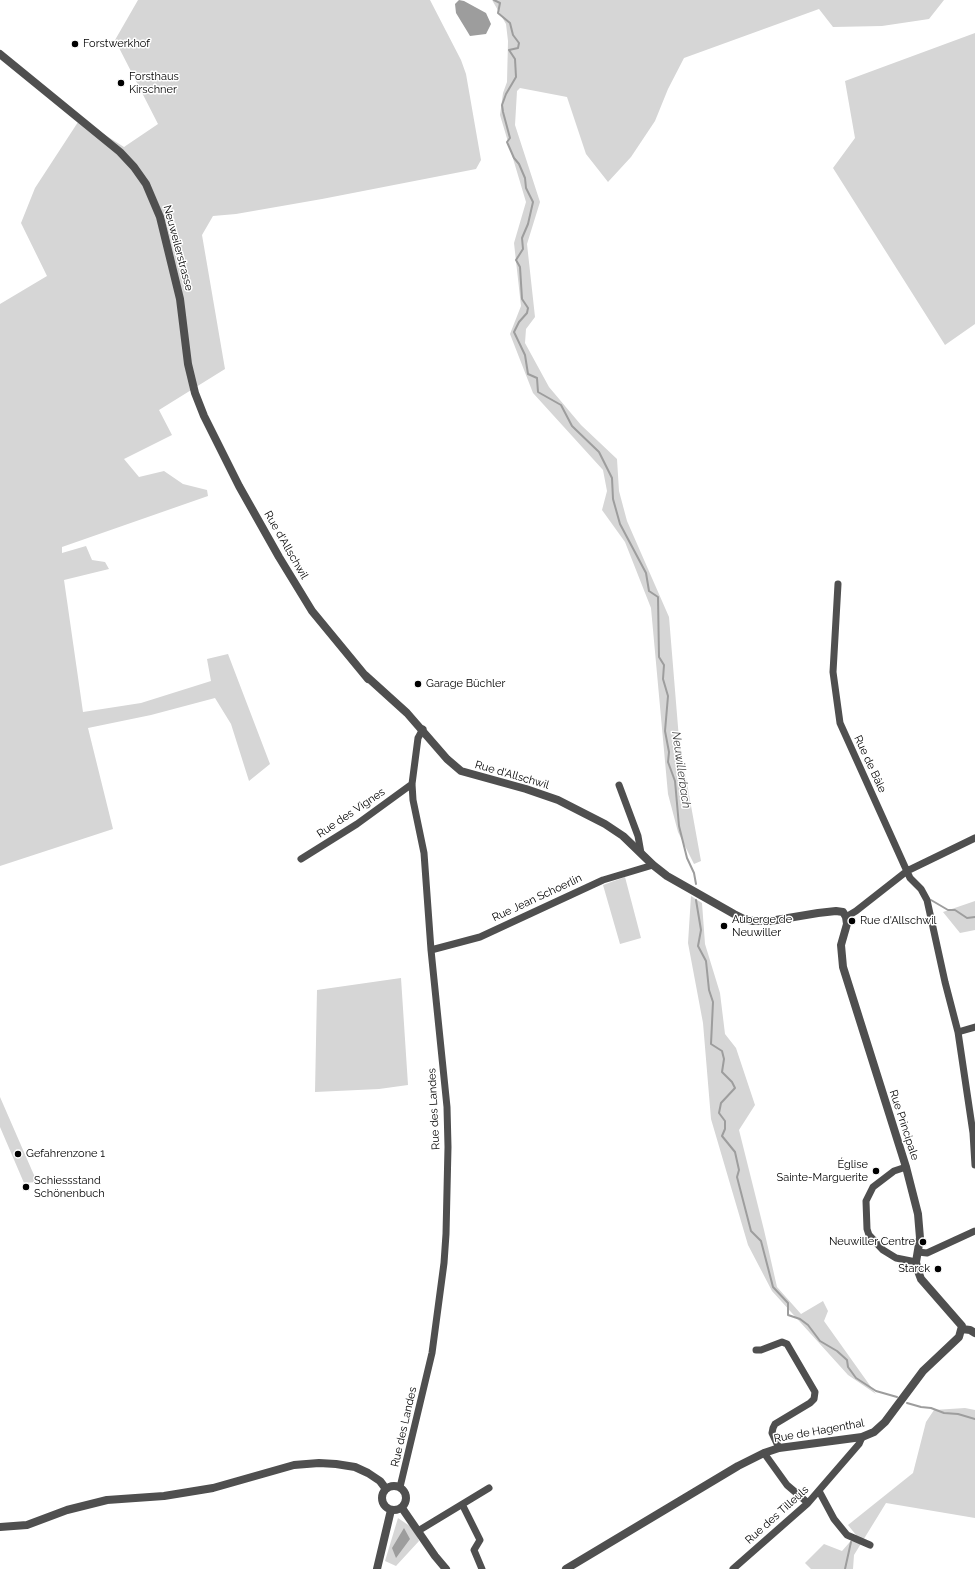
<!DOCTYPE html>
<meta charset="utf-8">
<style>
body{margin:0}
canvas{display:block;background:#fff}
</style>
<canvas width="975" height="1569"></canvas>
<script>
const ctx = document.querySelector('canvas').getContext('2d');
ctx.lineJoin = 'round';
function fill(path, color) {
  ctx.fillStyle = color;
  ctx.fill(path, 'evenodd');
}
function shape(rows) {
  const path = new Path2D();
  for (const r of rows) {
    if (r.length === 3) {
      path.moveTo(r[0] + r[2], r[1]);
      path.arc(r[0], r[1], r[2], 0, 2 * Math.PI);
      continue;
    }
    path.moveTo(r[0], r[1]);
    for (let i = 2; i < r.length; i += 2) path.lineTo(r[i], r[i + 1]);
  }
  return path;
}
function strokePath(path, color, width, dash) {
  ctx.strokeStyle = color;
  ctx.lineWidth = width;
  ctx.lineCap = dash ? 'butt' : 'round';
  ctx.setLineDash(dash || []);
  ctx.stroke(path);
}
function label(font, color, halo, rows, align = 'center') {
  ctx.font = font + ' Raleway,sans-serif';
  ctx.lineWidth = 3;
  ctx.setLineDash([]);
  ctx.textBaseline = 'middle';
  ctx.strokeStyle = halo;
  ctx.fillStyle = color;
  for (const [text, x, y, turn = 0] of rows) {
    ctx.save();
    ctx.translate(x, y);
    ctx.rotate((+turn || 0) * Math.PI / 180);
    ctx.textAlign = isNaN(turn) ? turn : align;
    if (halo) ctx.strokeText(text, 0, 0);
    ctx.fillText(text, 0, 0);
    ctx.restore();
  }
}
fill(shape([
 [138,0,430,0,461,60,466,74,481,160,476,169,322,199,236,214,213,216,202,235,225,369,159,410,172,435,124,459,139,477,164,471,183,484,207,490,208,496,62,547,62,553,86,546,92,560,105,562,109,569,64,580,83,712,141,703,211,681,207,659,228,654,270,764,249,781,231,724,215,698,151,715,88,728,113,829,0,866,0,304,47,276,21,223,35,188,80,119,124,147,158,124,115,40],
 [492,0,944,0,929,19,882,26,833,27,819,9,684,58,668,89,655,121,631,157,608,182,586,154,567,97,520,88,517,91,515,125,540,202,527,244,535,317,526,329,525,343,549,387,581,425,617,459,619,491,627,521,669,617,679,739,701,861,694,864,678,832,668,794,651,608,625,542,602,510,607,491,603,470,533,393,510,334,521,306,514,243,526,202,500,115,503,93,507,82,508,41,506,24],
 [975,33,975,324,945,345,833,168,855,138,845,81],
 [625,877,641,938,620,944,603,885],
 [691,896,702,903,705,944,720,993,725,1034,736,1048,755,1105,739,1130,764,1230,777,1287,801,1314,823,1301,828,1311,824,1321,876,1394,848,1375,772,1291,748,1245,711,1119,703,1023,688,943],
 [975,901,975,930,960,933,943,912],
 [401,978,408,1085,379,1089,315,1092,317,990],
 [0,1097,37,1182,24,1183,0,1127],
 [965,1408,975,1410,975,1518,886,1503,854,1555,853,1569,811,1569,805,1563,824,1544,842,1551,856,1535,848,1525,913,1473,926,1422,934,1410],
 [398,1518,414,1529,419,1541,396,1566,385,1561]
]), '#d6d6d6');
fill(shape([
 [459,0,464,1,486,13,491,24,486,34,470,36,467,31,456,13,455,4],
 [404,1528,410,1539,396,1558,392,1548]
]), '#9d9d9d');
strokePath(shape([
 [494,0,500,3,498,13,510,23,513,35,519,43,518,48,509,50,515,59,516,77,506,94,502,105,503,112,510,138,507,142,514,158,519,164,525,178,526,188,533,202,528,224,522,238,523,249,516,260,520,267,522,299,528,308,527,313,519,322,514,332,525,355,528,374,537,378,538,392,561,405,572,426,599,452,612,478,613,499,620,524,646,573,649,591,658,597,659,657,664,665,663,679,668,696,665,731,669,752,668,762,675,781,679,826,687,858,694,873,696,884],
 [696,900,701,930,698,946,706,961,709,990,713,1002,711,1044,722,1051,724,1059,722,1072,732,1082,735,1088,721,1103,719,1113,725,1121,725,1129,722,1136,735,1152,739,1170,737,1177,751,1231,761,1241,773,1287,788,1303,788,1315,800,1319,808,1325,820,1341,837,1351,847,1360,848,1367,856,1378,876,1391,897,1397],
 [931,900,948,910,955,910,967,918,975,917],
 [907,1403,921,1407,931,1408,944,1413,958,1414,975,1419],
 [845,1569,851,1542]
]), '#9d9d9d', 2);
strokePath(shape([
 [838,584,833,672,840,723,910,878,921,889,927,900,945,982,958,1032,973,1133,975,1165],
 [619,785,638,836,641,853],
 [301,859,357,824,412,784],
 [846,917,856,911,907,871,975,838],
 [431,950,480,937,603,880,653,865],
 [958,1032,975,1027],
 [906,1167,894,1171,873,1187,866,1201,867,1229,869,1235,883,1250,896,1258,916,1262],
 [918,1252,927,1253,975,1231],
 [756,1350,761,1350,782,1342,787,1344,815,1392,814,1399,810,1403,775,1424,773,1428,772,1433,779,1448],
 [764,1453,787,1485,808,1503],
 [400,1487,432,1353,444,1263,446,1234,448,1147,447,1107,431,950,424,853,413,800,412,784,418,738,423,729],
 [819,1491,834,1519,847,1535,870,1545],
 [463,1506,480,1540,474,1550,482,1569],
 [418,1531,489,1488],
 [733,1569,808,1503,859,1444,862,1437]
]), '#4f4f4f', 7);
strokePath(shape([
 [0,54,120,152,134,167,146,184,160,217,180,299,188,364,195,393,204,416,239,486,279,557,312,611,368,679],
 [365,675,407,713,447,759,461,771,526,789,558,800,605,824,623,836,653,865,667,876,734,914,744,919,753,921,770,921,818,913,836,911,843,912,846,917,847,924,841,945,843,967,906,1167,918,1214,920,1238,916,1262,918,1271,921,1279,962,1326,959,1337,923,1371,885,1422,874,1432,862,1437,779,1448,764,1453,738,1466,566,1569],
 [962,1329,970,1330,975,1333],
 [394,1498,12],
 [402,1508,435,1556,446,1569],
 [0,1527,27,1525,67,1510,107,1500,164,1496,213,1488,294,1465,319,1463,336,1464,355,1467,368,1473,380,1481,386,1489],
 [377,1569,391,1510]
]), '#4f4f4f', 8);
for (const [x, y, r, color] of [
 [75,44,4,"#000"],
 [121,83,4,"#000"],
 [418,684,4,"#000"],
 [852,921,4,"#000"],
 [724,926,4,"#000"],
 [18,1154,4,"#000"],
 [876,1171,4,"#000"],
 [26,1187,4,"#000"],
 [923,1242,4,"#000"],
 [938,1269,4,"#000"]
]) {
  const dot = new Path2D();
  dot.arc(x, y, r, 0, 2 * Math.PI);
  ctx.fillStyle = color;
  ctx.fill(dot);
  strokePath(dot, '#fff', 1.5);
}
label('11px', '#000', '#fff', [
 ["Forstwerkhof",83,44],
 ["Forsthaus",129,77],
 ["Kirschner",129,90],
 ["Garage Büchler",426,684],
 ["Auberge de",732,920],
 ["Neuwiller",732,933],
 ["Rue d'Allschwil",860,921],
 ["Gefahrenzone 1",26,1154],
 ["Église",868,1165,"right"],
 ["Sainte-Marguerite",868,1178,"right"],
 ["Schiessstand",34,1181],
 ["Schönenbuch",34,1194],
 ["Neuwiller Centre",915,1242,"right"],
 ["Starck",930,1269,"right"]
], 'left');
label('11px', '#000', '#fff', [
 ["Neuweilerstrasse",178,248,75],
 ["Rue d'Allschwil",286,545,60],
 ["Rue de Bâle",870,764,65],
 ["Rue d'Allschwil",512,775,16],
 ["Rue des Vignes",351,813,-34],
 ["Rue Jean Schoerlin",537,898,-25],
 ["Rue des Landes",434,1109,-93],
 ["Rue Principale",904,1125,72],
 ["Rue des Landes",404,1427,-77],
 ["Rue de Hagenthal",819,1431,-10],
 ["Rue des Tilleuls",777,1515,-42]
]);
label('italic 12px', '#3e3e3e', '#fff', [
 ["Neuwillerbach",681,770,82]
]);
</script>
